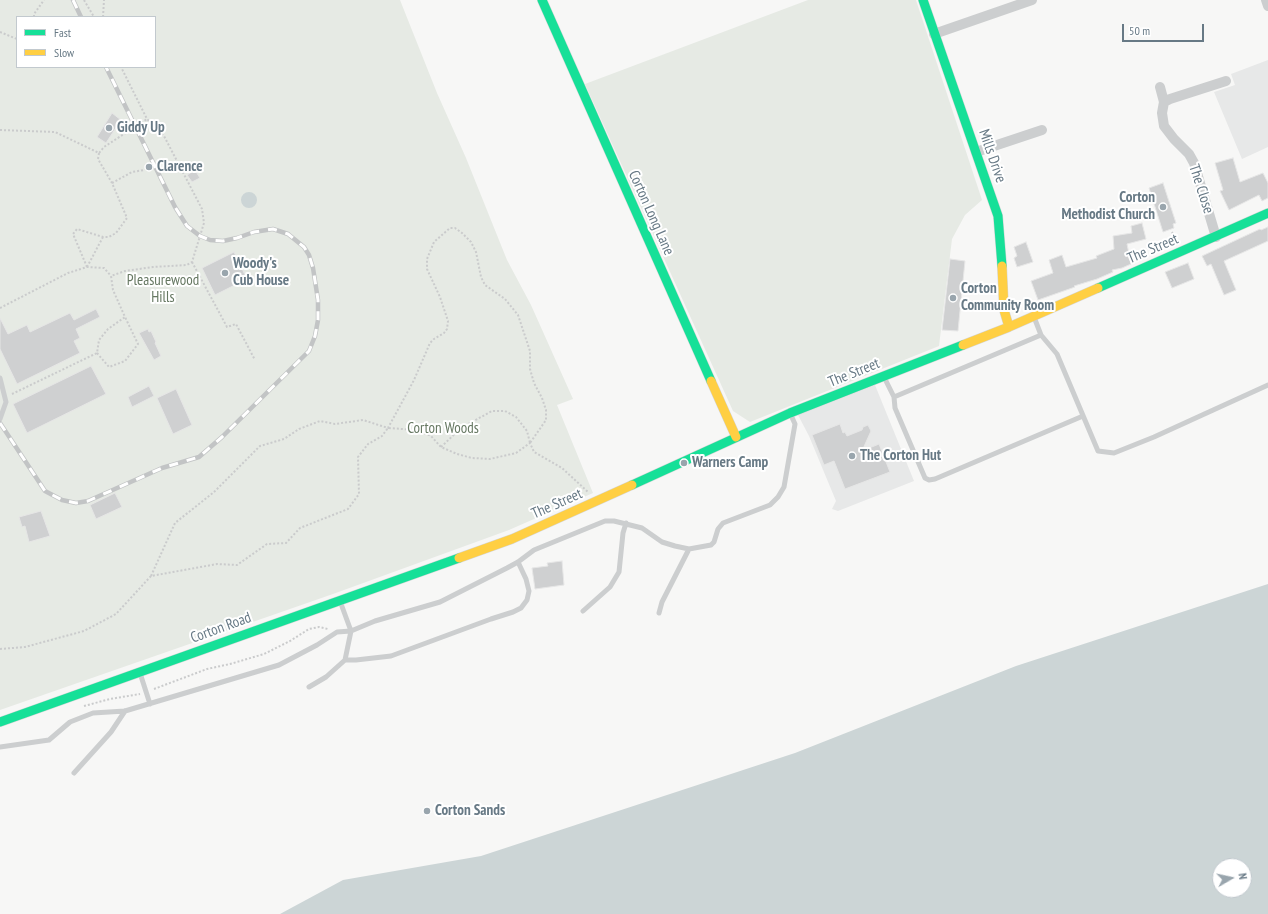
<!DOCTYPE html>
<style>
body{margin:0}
#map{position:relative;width:1268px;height:914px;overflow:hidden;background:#f7f7f6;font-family:"PT Sans Narrow",sans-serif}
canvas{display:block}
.legend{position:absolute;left:16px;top:16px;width:140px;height:52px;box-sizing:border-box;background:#fff;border:1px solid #c2c9ce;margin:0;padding:5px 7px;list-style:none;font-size:12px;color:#677985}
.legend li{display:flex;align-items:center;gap:8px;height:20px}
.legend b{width:20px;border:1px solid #c2c9ce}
.north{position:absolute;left:1212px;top:858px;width:40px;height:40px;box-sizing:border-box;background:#fff;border:1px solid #c2c9ce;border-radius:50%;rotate:81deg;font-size:11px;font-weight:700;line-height:16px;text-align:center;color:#677985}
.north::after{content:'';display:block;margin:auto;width:14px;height:18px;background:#99a5ad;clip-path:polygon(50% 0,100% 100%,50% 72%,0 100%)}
.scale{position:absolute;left:1122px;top:24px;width:82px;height:18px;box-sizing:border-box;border:2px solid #677985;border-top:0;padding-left:5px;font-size:12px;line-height:14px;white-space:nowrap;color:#677985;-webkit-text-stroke:3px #fff;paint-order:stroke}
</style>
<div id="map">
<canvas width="1268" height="914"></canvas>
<ul class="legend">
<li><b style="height:5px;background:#16e098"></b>Fast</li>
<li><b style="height:5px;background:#ffcf43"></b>Slow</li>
</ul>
<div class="north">N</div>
<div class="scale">50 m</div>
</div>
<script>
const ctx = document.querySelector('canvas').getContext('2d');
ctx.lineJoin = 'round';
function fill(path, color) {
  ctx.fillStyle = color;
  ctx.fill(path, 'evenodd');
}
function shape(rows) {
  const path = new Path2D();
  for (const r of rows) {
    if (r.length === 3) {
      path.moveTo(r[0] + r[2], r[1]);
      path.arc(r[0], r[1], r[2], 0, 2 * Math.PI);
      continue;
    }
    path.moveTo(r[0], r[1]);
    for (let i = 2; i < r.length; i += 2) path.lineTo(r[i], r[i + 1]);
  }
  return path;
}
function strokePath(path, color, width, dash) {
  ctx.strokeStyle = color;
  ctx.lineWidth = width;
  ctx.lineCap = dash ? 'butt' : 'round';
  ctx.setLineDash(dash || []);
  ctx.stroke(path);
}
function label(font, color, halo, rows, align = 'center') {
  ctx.font = font + ' "PT Sans Narrow",sans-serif';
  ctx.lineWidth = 4;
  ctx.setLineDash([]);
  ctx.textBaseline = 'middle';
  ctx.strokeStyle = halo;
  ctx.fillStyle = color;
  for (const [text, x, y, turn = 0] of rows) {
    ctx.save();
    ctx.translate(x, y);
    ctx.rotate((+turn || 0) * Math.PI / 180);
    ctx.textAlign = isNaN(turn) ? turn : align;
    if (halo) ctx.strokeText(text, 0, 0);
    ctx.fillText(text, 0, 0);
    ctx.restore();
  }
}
fill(shape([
 [1268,60,1268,147,1242,159,1214,92,1235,85,1231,74],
 [875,385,914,481,838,511,832,509,836,501,809,436,798,415]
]), '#e7e8e8');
fill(shape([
 [0,0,400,0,437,93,466,158,507,260,531,305,573,399,557,405,593,493,509,530,333,594,0,710],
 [17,17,155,17,155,67,17,67],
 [808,0,916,0,982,200,965,215,952,239,939,346,750,422,733,411,585,84]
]), '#e6eae4');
fill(shape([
 [249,200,8],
 [1268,584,1268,914,280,914,343,880,481,856,795,753,1016,666],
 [1220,866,1244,866,1244,890,1220,890]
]), '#ccd5d6');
const building = shape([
 [112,113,121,120,106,143,97,137,112,113],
 [1233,158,1240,182,1263,173,1268,183,1268,198,1262,201,1259,195,1229,210,1220,191,1223,190,1215,163,1233,158],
 [195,170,200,178,192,182,187,175,195,170],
 [1163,183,1176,223,1173,224,1174,228,1163,232,1149,188,1163,183],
 [1142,223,1146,239,1127,244,1131,264,1122,268,1112,270,1113,272,1097,279,1074,286,1075,287,1038,300,1031,281,1053,273,1049,260,1062,255,1066,267,1097,258,1096,256,1114,249,1113,236,1132,233,1131,226,1142,223],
 [1268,227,1268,241,1224,261,1236,290,1224,295,1211,264,1207,266,1202,256,1260,229,1261,230,1268,227],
 [1026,242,1033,262,1017,267,1014,258,1017,256,1014,247,1026,242],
 [234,252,247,279,215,295,202,268,234,252],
 [950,259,965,261,958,331,942,330,950,259],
 [1188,263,1194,279,1172,288,1165,272,1188,263],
 [96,309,100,317,76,329,80,338,74,341,80,353,17,384,0,349,0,318,8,334,27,325,30,332,70,313,74,320,96,309],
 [148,329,149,332,151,331,156,342,155,343,161,356,154,360,139,333,148,329],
 [91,366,106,394,27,433,13,404,91,366],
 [149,386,154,396,132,407,128,397,149,386],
 [176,389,192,425,173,434,157,398,176,389],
 [840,424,843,433,845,432,847,436,862,430,863,427,868,425,871,431,862,451,879,444,890,472,845,489,834,461,824,465,812,435,840,424],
 [115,493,122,507,96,519,90,505,115,493],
 [41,511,50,536,29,542,25,526,22,527,19,517,41,511],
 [562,561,564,585,535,589,532,568,548,566,547,563,562,561]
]);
fill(building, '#cfd0d1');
strokePath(building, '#e6e6e6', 1);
const fast = shape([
 [542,0,711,381],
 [923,0,998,216,1002,266],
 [1098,288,1268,213],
 [632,485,790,413,963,345],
 [0,722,459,558]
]);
const slow = shape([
 [1002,266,1004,310,1009,327],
 [963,345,1009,327,1098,288],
 [711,381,736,437],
 [459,558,512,539,632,485]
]);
strokePath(fast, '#d4d5d6', 10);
strokePath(slow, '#d4d5d6', 10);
strokePath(shape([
 [84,0,94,17],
 [34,17,34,14,44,0],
 [103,17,104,0],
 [0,32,17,39],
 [0,130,55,132,99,153,104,147,147,119],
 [112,183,132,172,144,170],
 [1172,232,1176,240],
 [192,262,227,327,236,324,255,360],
 [87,267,73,234,77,229,103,237,109,237,116,233,127,218,112,183,98,159,99,153],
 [87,267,103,237],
 [971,301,989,307,991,309],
 [0,308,68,273,87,267,104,268,111,276],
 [97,353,109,367,125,361,138,344,125,317],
 [12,394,97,353,99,340,108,329,125,317,113,290,111,276,125,271,153,267,187,265,192,262,204,223,202,209,164,136,147,119,121,67],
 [441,447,461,428,492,411,505,411,516,417,527,431,530,443],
 [151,576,175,523,214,492,260,446,284,439,299,429,320,421,335,424,363,420,388,428,414,380,430,343,434,339,444,333,447,329,448,321,440,297,427,269,427,259,434,242,450,228,455,228,462,233,471,242,476,252,481,277,485,285,505,299,518,315,530,351,530,369,534,383,542,398,546,410,546,420,530,443],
 [0,649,25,647,84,631,116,614,151,576,217,564,237,565,267,544,286,543,300,528,348,509,359,494,358,457,368,444,382,436,388,428,417,430,431,436,441,447,457,454,472,458,490,459,516,453,530,443,534,452,562,468,588,492],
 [154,689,207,669,230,664,264,654,290,641,309,629,319,627,328,629],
 [84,706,110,699,140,694]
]), '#cacbcc', 2, [2, 2]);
strokePath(shape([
 [1034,317,1041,335,1057,354,1098,451,1114,453,1154,437,1268,385],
 [884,377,894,397,895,408,925,478,929,480,935,479,1083,416],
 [0,378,6,402,0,419],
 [894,397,1041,335],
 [583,611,610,587,619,572,623,533,626,523],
 [659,613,662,602,689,549],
 [345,660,356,660,391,656,491,619,513,612,521,608,527,600,529,591,526,579,518,562],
 [140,673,150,704],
 [309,687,326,677,345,660,351,631,340,601],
 [0,747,49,740,70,722,93,713,125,711,279,665,317,645,337,632,351,631,375,621,440,602,507,568,518,562,534,550,605,521,614,521,642,528,662,542,675,546,689,549,711,545,714,542,718,529,723,523,770,505,778,497,784,487,795,424,790,413],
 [74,773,111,732,125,711]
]), '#cccecf', 5);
strokePath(shape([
 [1266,0,1268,6],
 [934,34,1032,0],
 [1160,87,1164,102],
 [976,152,1042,130],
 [1216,237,1194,163,1189,154,1174,139,1164,126,1162,113,1164,102,1170,99,1226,81]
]), '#cccecf', 10);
strokePath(fast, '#16e098', 9);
strokePath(slow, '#ffcf43', 9);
const rail = shape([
 [73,0,81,17],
 [0,423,45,491,62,500,76,503,88,501,162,468,199,457,222,437,309,351,315,336,318,320,318,300,313,268,309,255,304,247,288,234,273,229,254,232,237,238,223,241,210,240,200,236,187,226,175,207,106,67]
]);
strokePath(rail, '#c2c4c5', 4.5);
strokePath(rail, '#fff', 3, [9]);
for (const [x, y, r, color] of [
 [109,128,4,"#99a5ad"],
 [149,167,4,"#99a5ad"],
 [1163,207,4,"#99a5ad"],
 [225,273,4,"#99a5ad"],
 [953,298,4,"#99a5ad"],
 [852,456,4,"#99a5ad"],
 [684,463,4,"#99a5ad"],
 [427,811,4,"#99a5ad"]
]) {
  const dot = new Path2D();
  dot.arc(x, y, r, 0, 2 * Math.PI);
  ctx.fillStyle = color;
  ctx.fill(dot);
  strokePath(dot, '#fff', 1.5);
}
label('bold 15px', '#677985', '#fff', [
 ["Giddy Up",117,128],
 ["Clarence",157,167],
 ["Corton",1155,198,"right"],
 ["Methodist Church",1155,215,"right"],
 ["Woody's",233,264],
 ["Cub House",233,281],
 ["Corton",961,289],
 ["Community Room",961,306],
 ["The Corton Hut",860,456],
 ["Warners Camp",692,463],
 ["Corton Sands",435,811]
], 'left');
label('15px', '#677985', '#fff', [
 ["Mills Drive",992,156,71],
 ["The Close",1201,189,72],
 ["Corton Long Lane",651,213,66],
 ["The Street",1153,249,-23],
 ["The Street",854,373,-22],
 ["The Street",557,504,-24],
 ["Corton Road",221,628,-20]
]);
label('15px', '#667862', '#fff', [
 ["Pleasurewood",163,281],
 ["Hills",163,298],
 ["Corton Woods",443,429]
]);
</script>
